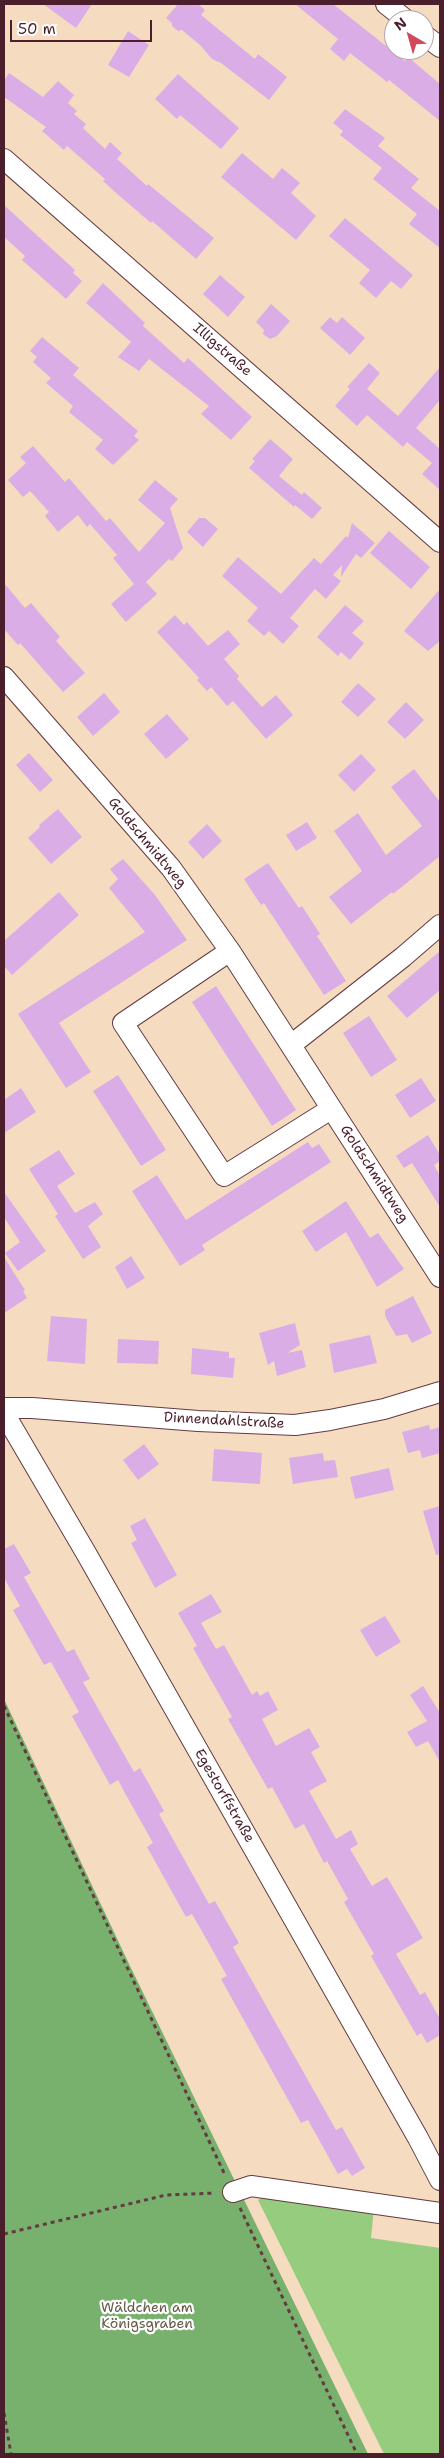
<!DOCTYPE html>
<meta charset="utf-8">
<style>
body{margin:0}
#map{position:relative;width:444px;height:2458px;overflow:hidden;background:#f5dcc0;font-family:"Shantell Sans",sans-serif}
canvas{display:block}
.frame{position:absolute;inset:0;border:5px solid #4a1f2b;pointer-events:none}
.north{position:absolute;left:384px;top:10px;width:50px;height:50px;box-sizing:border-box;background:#fff;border:1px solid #b7a5aa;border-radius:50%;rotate:322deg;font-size:14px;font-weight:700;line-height:20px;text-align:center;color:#4a1f2b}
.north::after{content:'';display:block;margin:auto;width:18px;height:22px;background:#d1495b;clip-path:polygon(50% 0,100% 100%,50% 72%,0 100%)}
.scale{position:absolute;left:10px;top:20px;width:142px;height:22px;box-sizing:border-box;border:2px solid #4a1f2b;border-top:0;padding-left:6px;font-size:15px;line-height:18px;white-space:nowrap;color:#4a1f2b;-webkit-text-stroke:4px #fff;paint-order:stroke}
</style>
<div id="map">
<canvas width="444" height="2458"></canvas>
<div class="frame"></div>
<div class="north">N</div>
<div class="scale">50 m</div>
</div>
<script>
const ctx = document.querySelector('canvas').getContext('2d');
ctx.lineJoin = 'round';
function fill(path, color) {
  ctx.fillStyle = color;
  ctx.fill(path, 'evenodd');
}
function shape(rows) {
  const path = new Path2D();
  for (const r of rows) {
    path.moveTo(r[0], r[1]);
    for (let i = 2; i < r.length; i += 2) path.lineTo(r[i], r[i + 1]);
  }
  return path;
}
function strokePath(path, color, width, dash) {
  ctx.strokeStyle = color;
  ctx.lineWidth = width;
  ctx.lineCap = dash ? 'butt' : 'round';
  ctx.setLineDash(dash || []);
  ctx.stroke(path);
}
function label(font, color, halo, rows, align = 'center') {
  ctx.font = font + ' "Shantell Sans",sans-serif';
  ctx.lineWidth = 4.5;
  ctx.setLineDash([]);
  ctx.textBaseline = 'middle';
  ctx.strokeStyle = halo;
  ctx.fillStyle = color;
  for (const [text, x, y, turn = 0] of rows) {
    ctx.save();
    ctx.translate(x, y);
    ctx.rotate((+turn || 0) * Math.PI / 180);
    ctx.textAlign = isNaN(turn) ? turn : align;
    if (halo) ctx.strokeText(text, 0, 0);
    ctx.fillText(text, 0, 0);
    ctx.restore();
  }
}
fill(shape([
 [269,2193,374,2208,371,2238,440,2248,440,2454,384,2454,258,2200]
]), '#95cc7e');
fill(shape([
 [4,1699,130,1966,368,2454,4,2454]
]), '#78b06d');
fill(shape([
 [43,4,92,4,76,28],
 [178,4,198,4,205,10,201,15,255,59,258,54,287,77,269,100,221,63,212,59,200,45,182,30,178,31,172,26,172,23,166,18],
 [295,4,333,4,405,61,408,57,440,84,440,121,389,80,387,82,350,53,344,61,330,49,338,39],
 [128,31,149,45,129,77,108,65],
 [9,73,43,97,58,81,74,95,68,103,77,111,74,114,86,124,83,128,105,149,110,142,122,153,117,159,147,186,148,184,214,238,196,259,152,221,151,223,115,192,103,181,105,179,67,146,64,150,42,131,46,127,4,97,4,81],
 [178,74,239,128,221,149,180,115,177,119,155,99],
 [345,109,385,138,378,146,419,179,411,188,440,211,440,248,409,224,417,214,373,179,382,168,340,135,343,131,333,123],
 [242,153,273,179,282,168,300,183,291,193,316,216,296,240,221,177],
 [4,205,75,270,73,273,82,281,66,299,22,260,25,256,4,237],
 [345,218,413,275,401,289,391,281,376,298,359,283,370,270,329,236],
 [220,275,245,297,228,317,203,294],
 [103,283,145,323,143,326,184,363,188,358,252,417,231,440,201,414,209,406,149,359,139,371,118,357,131,342,86,303],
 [271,304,290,321,277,336,270,339,263,334,264,330,256,322],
 [330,317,337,323,342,317,365,338,350,355,320,328],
 [42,337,79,368,73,375,138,431,134,436,139,440,113,465,95,449,103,440,69,412,73,406,46,383,51,378,33,362,37,357,30,351],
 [369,363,380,373,367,389,398,416,440,367,440,400,416,428,440,449,440,490,422,474,432,463,407,442,403,447,367,415,357,426,335,406,350,389,347,387],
 [270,439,293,459,279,476,302,495,304,492,322,508,312,519,295,505,294,507,249,468,255,461,252,459],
 [33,446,65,482,69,478,106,521,110,518,139,552,165,523,138,500,155,480,178,499,170,508,183,548,172,561,169,559,146,582,157,594,126,622,111,604,134,584,113,558,117,555,90,524,87,527,78,515,58,532,45,516,49,512,30,491,23,497,8,480,26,463,20,457],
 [199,518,205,518,218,529,203,547,187,532],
 [352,523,375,543,361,558,356,554,341,577,342,565,333,575,341,581,326,599,315,589,290,618,299,626,283,644,269,631,264,636,247,621,258,608,222,576,238,557,281,594,314,558,321,564,346,536,348,538],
 [389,531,430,567,411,589,370,553],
 [4,583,25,608,31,603,60,637,56,641,85,673,63,692,20,643,18,645,4,629],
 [440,589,440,641,428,651,404,631],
 [345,605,364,621,352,633,364,643,350,660,341,652,338,656,317,637],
 [175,615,184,625,187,622,208,646,228,630,240,644,224,659,239,676,237,679,262,707,276,695,293,715,266,739,233,701,227,706,211,687,207,691,197,680,199,678,157,632],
 [358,683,376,699,358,717,341,702],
 [104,693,120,712,93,736,77,717],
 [406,702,424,720,405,739,387,722],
 [167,714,189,739,166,759,144,734],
 [29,753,53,780,40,792,16,765],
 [361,754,376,770,354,792,338,775],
 [414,769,440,802,440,856,393,894,392,892,351,924,329,897,362,871,334,831,358,813,386,855,422,826,391,787],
 [58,809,82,837,51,864,28,838,40,827,39,825],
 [307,822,317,838,296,851,286,835],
 [207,824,222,841,203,859,188,842],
 [123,859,155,895,187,940,59,1023,91,1072,66,1088,18,1014,145,932,109,888,118,879,110,869],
 [268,863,299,908,302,906,320,934,317,936,346,981,324,995,264,903,261,905,244,879],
 [59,892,79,915,12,975,4,966,4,941],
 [440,951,440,990,407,1018,387,996],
 [216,986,296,1110,272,1126,192,1002],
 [369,1016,397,1060,371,1077,343,1033],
 [118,1075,166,1150,141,1166,93,1091],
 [421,1078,436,1101,410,1118,395,1095],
 [21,1088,36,1112,4,1133,4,1100],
 [428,1135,440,1155,440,1161,434,1165,440,1176,440,1207,412,1163,404,1168,396,1156],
 [308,1142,312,1148,319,1144,331,1162,202,1245,205,1250,180,1266,132,1191,157,1175,186,1220],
 [59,1150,75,1174,57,1186,75,1213,95,1202,103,1214,88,1226,101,1247,83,1259,55,1216,58,1214,29,1169],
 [4,1192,46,1251,18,1271,5,1253,20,1242,4,1217],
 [346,1201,370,1238,378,1233,404,1269,377,1287,346,1232,316,1252,302,1231],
 [131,1256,145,1278,127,1289,115,1267],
 [4,1257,25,1290,23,1291,27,1298,4,1313],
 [413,1296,432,1333,412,1343,407,1334,396,1336,385,1316,385,1310],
 [51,1316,87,1319,85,1364,47,1361],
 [295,1323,300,1345,287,1353,302,1350,306,1367,277,1376,274,1361,268,1365,259,1333],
 [370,1335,377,1363,334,1373,329,1344],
 [118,1339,159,1341,158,1364,117,1363],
 [192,1348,229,1352,229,1358,235,1358,233,1378,191,1374],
 [429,1425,430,1430,440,1427,440,1453,422,1458,420,1450,408,1453,402,1432],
 [144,1444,159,1464,138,1480,123,1460],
 [214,1449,262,1453,260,1484,212,1481],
 [323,1453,324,1461,335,1460,338,1477,293,1484,289,1458],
 [389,1468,394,1490,355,1499,350,1477],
 [440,1506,440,1554,436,1555,423,1511],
 [145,1518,177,1575,155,1588,131,1543,137,1540,130,1526],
 [14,1544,31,1573,24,1577,51,1624,67,1652,74,1649,90,1679,83,1682,134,1772,140,1768,164,1811,159,1814,209,1904,215,1901,239,1943,233,1947,336,2130,342,2127,365,2168,352,2176,347,2169,338,2174,308,2120,301,2123,221,1979,227,1976,208,1942,192,1914,186,1917,147,1847,153,1843,126,1795,118,1780,110,1785,72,1716,79,1712,51,1662,44,1665,13,1610,20,1606,4,1578,4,1549],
 [211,1594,222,1612,201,1623,216,1649,224,1645,252,1695,257,1691,260,1696,268,1691,278,1710,262,1719,276,1746,309,1728,320,1747,311,1752,327,1781,309,1791,336,1839,351,1830,358,1844,350,1849,372,1886,387,1877,423,1938,396,1954,420,1995,425,1992,440,2019,440,2035,427,2043,421,2033,417,2036,371,1956,374,1954,344,1902,348,1899,327,1861,324,1863,304,1824,295,1829,272,1787,268,1789,228,1719,232,1717,193,1648,197,1646,178,1613],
 [385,1616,401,1642,376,1657,360,1630],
 [423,1686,440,1713,440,1762,428,1741,416,1747,407,1732,427,1721,410,1695]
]), '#dbade7');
const minor = shape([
 [386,4,406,20],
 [424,35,440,47],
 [4,159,440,542],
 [4,677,171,868,230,951,440,1277],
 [230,951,123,1023,224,1176,331,1109],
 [291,1045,403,957,440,925],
 [4,1408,32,1408,198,1421,295,1425,330,1420,384,1409,440,1392],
 [4,1413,86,1553,418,2138,440,2180],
 [233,2192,251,2186,440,2213]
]);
strokePath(minor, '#643b41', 22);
strokePath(shape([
 [4,1706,225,2175],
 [240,2208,357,2454],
 [4,2234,166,2195,215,2193],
 [4,2413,11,2454]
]), '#643b41', 3, [4, 4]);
strokePath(minor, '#fff', 20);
label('14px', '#4a1f2b', '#fff', [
 ["Illigstraße",222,350,41],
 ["Goldschmidtweg",147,843,50],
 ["Goldschmidtweg",374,1174,57],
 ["Dinnendahlstraße",224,1421,3],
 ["Egestorffstraße",224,1796,60]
]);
label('14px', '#645c48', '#fff', [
 ["Wäldchen am",147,2308],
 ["Königsgraben",147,2324]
]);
</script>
